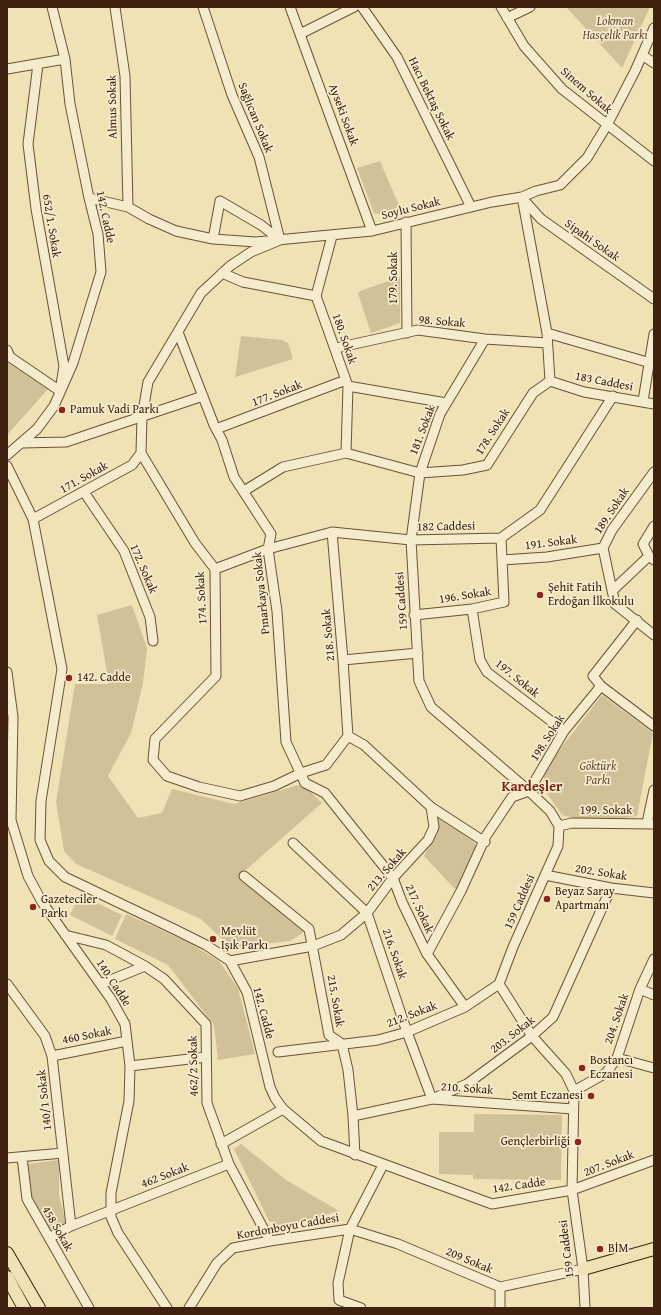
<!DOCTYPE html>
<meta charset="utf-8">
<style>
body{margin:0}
#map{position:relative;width:661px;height:1315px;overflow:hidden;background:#efe2b4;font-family:"Gentium Book Plus",serif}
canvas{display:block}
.frame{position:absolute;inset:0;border:8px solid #3e210f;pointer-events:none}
</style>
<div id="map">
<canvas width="661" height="1315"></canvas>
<div class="frame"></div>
</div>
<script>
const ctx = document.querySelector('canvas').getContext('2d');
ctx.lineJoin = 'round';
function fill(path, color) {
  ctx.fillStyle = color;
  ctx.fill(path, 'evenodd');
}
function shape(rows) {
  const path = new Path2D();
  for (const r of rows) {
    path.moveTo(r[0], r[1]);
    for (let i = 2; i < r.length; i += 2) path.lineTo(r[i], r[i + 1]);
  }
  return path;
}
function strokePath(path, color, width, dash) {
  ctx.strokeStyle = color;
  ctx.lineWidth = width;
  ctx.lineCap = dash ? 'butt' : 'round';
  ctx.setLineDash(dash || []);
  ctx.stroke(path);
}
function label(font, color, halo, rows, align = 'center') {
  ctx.font = font + ' "Gentium Book Plus",serif';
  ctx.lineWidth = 3.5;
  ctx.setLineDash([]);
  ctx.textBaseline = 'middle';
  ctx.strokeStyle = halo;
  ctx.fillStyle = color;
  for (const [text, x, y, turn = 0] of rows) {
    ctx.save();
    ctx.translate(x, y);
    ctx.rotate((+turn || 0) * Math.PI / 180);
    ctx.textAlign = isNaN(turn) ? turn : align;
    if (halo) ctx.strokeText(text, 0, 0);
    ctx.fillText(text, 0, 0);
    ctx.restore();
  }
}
fill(shape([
 [566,7,650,7,622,68],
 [380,161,401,210,381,214,374,213,357,168],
 [400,277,400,323,371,333,358,293,360,291],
 [241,336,282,340,288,343,293,359,235,377],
 [7,362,48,389,7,435],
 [132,605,147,648,143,683,131,733,108,776,138,818,162,813,172,789,234,804,302,784,322,803,239,876,304,932,290,941,237,947,221,938,201,919,76,864,64,851,56,802,75,684,109,684,97,615],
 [602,695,653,733,637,816,617,819,581,820,562,815,543,788,544,775,554,757],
 [437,815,475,843,475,848,456,890,424,856,435,836,438,826],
 [80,895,122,915,112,936,70,915],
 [126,914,188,942,219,961,238,988,255,1054,218,1060,214,1025,168,965,115,939],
 [474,1114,562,1115,561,1180,473,1179,473,1175,439,1174,439,1132,474,1132],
 [241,1144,286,1180,339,1211,291,1225,277,1225,269,1221,234,1149],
 [59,1160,59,1195,66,1223,49,1231,30,1199,28,1164]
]), '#d1c198');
const minor = shape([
 [115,7,125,76,128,207],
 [203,7,232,95,259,157,280,240],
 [290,7,372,231],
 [362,7,397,57,471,207],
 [501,7,524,46,562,89,654,161],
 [507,18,530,7],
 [300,34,354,7],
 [642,55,654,63],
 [7,69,65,59],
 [522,197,547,333,550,381],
 [89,198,128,207,149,219,176,231,213,239,256,242,372,231,492,202,522,197,536,191,560,185,587,158,607,125,635,71,654,28],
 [522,198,541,219,654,299],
 [406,222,407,333],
 [332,236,316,296,348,386,346,453],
 [213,239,220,201,261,225,280,240],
 [280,240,251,252,230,266,201,293,148,382,142,417,141,453,195,543,215,569,216,676,155,739,153,760,167,776,199,787,240,796,274,786,301,773,326,765,348,736],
 [222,273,243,282,316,296],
 [178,332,214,425,222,440,234,477,271,534,268,549,277,611,286,742,305,783,325,793,393,878,402,902,427,954,465,1007],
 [547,333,654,364],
 [485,339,440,414,420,473,411,540,419,681,431,707,529,791,550,811,559,826,558,846,513,947,499,984,532,1036,566,1074,574,1091,572,1190,583,1269,585,1308],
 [336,348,418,330,485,339,547,343],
 [7,350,10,357,60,391,64,366,36,209,28,144,38,64],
 [550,381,584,392,654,404],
 [348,386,446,403],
 [643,401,654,334],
 [216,429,346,380],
 [21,443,66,442,203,396],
 [7,455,37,429,54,406,73,363,101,272,98,234,89,198,70,104,65,59,52,7],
 [7,466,33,519,62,669,41,801,40,840,49,861,65,877,176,930,206,945,230,961,247,992,270,1087,275,1098,283,1109,321,1141,492,1204,572,1190,654,1160],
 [654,472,612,530,603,548,615,604,654,635],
 [244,491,283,467,346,453,420,473,463,470,487,465,533,393,550,381],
 [84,492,124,551,150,617,153,641],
 [33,519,132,465,141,453],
 [654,526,643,544,649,556,654,560],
 [332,532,343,660,348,736],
 [502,560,547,557,603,548],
 [215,569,268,549,332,532,411,540,501,538,540,510,613,396],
 [612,591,649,556],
 [472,609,480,660,487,672,564,731],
 [414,615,472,609,504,602,501,538],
 [343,660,418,653],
 [7,672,13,717,11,820,28,876,42,902,111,999,125,1024,130,1066,129,1101,111,1193,111,1217,118,1233,167,1308],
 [601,686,654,726],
 [431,807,485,842],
 [647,823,654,790],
 [559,826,572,823,654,824],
 [293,843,367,913,407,1032,432,1099,573,1109],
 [545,875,611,888,654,893],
 [244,876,309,929,329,1035,342,1044,348,1070,353,1116,355,1155],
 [65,935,106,945,145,966,164,979,206,1024,207,1103,229,1164,270,1241],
 [427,954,461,891,486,836,512,797,529,791,564,731,601,686,593,676,637,620],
 [230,961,313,946,341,935,367,913,393,878,428,840,434,827,431,807,364,745,348,736],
 [7,984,45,1036,52,1056,71,1226],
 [101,984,145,966],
 [640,989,654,995],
 [278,1052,378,1040,407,1032,465,1007,499,984],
 [52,1056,127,1041],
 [617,1058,654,1068],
 [130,1066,206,1057],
 [574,1091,606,1073,617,1058,640,989,654,959],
 [353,1116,432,1099,467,1084,532,1036,553,1017,611,888],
 [221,1144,283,1109],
 [22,1157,27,1199,89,1308],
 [7,1158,63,1153],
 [49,1238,71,1226,229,1164],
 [500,1287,500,1308],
 [189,1308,217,1263,233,1248,270,1241,350,1229,383,1165],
 [361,1308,339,1300,338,1283,350,1229,398,1244,500,1287,583,1269]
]);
const major = shape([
 [7,1253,39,1308],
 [583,1269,654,1249],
 [7,1277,24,1308]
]);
strokePath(minor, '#6a5138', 11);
strokePath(major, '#3e210f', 14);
strokePath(minor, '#f5ecce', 9);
strokePath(major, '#efe2b4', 12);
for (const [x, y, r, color] of [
 [62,410,4,"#8f2418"],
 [540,595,4,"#8f2418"],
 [69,678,4,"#8f2418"],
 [547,899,4,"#8f2418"],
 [33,907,4,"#8f2418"],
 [213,939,4,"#8f2418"],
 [582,1068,4,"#8f2418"],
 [591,1096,4,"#8f2418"],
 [578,1142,4,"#8f2418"],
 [600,1249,4,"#8f2418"]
]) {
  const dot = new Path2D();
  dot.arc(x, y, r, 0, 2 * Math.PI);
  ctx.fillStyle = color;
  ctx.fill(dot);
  strokePath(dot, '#f5ecce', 1.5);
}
label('italic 12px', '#634931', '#f5ecce', [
 ["Lokman",615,22],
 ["Hasçelik Parkı",615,36],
 ["Göktürk",598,767],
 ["Parkı",598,781]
]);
label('12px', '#3e210f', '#f5ecce', [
 ["Sinem Sokak",586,91,41],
 ["Hacı Bektaş Sokak",431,99,64],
 ["Almus Sokak",113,107,-91],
 ["Ayseki Sokak",343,115,70],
 ["Sağlıcan Sokak",255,118,68],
 ["Soylu Sokak",411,209,-14],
 ["142. Cadde",105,217,78],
 ["652/1. Sokak",51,226,81],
 ["Sipahi Sokak",592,241,35],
 ["179. Sokak",394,278,-90],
 ["98. Sokak",442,322,5],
 ["180. Sokak",344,339,71],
 ["183 Caddesi",604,382,11],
 ["177. Sokak",277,394,-21],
 ["181. Sokak",423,430,-69],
 ["178. Sokak",493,432,-57],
 ["171. Sokak",84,478,-29],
 ["189. Sokak",612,511,-56],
 ["182 Caddesi",446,527,-1],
 ["191. Sokak",551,543,-7],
 ["172. Sokak",143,569,67],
 ["Pınarkaya Sokak",262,593,-96],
 ["196. Sokak",465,596,-9],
 ["174. Sokak",202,598,-93],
 ["159 Caddesi",402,601,-94],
 ["218. Sokak",329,635,-95],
 ["197. Sokak",517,679,39],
 ["198. Sokak",548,738,-57],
 ["199. Sokak",606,811],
 ["213. Sokak",387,870,-49],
 ["202. Sokak",601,873,9],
 ["159 Caddesi",520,902,-66],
 ["217. Sokak",419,909,66],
 ["216. Sokak",394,954,71],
 ["140. Cadde",113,983,57],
 ["215. Sokak",335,1001,80],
 ["142. Cadde",263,1013,75],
 ["212. Sokak",412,1015,-21],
 ["204. Sokak",617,1019,-71],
 ["203. Sokak",513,1035,-38],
 ["460 Sokak",87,1036,-11],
 ["462/2 Sokak",194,1066,-91],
 ["210. Sokak",467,1089,4],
 ["140/1 Sokak",45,1100,-96],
 ["207. Sokak",609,1164,-21],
 ["462 Sokak",165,1176,-21],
 ["142. Cadde",519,1186,-8],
 ["Kordonboyu Caddesi",288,1227,-10],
 ["458 Sokak",57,1229,60],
 ["159 Caddesi",567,1249,-97],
 ["209 Sokak",469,1261,23]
]);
label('12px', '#3e210f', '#f5ecce', [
 ["Pamuk Vadi Parkı",70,410],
 ["Şehit Fatih",548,588],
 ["Erdoğan İlkokulu",548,602],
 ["142. Cadde",77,678],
 ["Beyaz Saray",555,892],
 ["Apartmanı",555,906],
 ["Gazeteciler",41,900],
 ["Parkı",41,914],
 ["Mevlüt",221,932],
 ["Işık Parkı",221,946],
 ["Bostancı",590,1061],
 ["Eczanesi",590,1075],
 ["Semt Eczanesi",583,1096,"right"],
 ["Gençlerbirliği",570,1142,"right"],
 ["BİM",608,1249]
], 'left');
label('bold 14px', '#7a1f14', '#f5ecce', [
 ["Kardeşler",532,787]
]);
</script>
